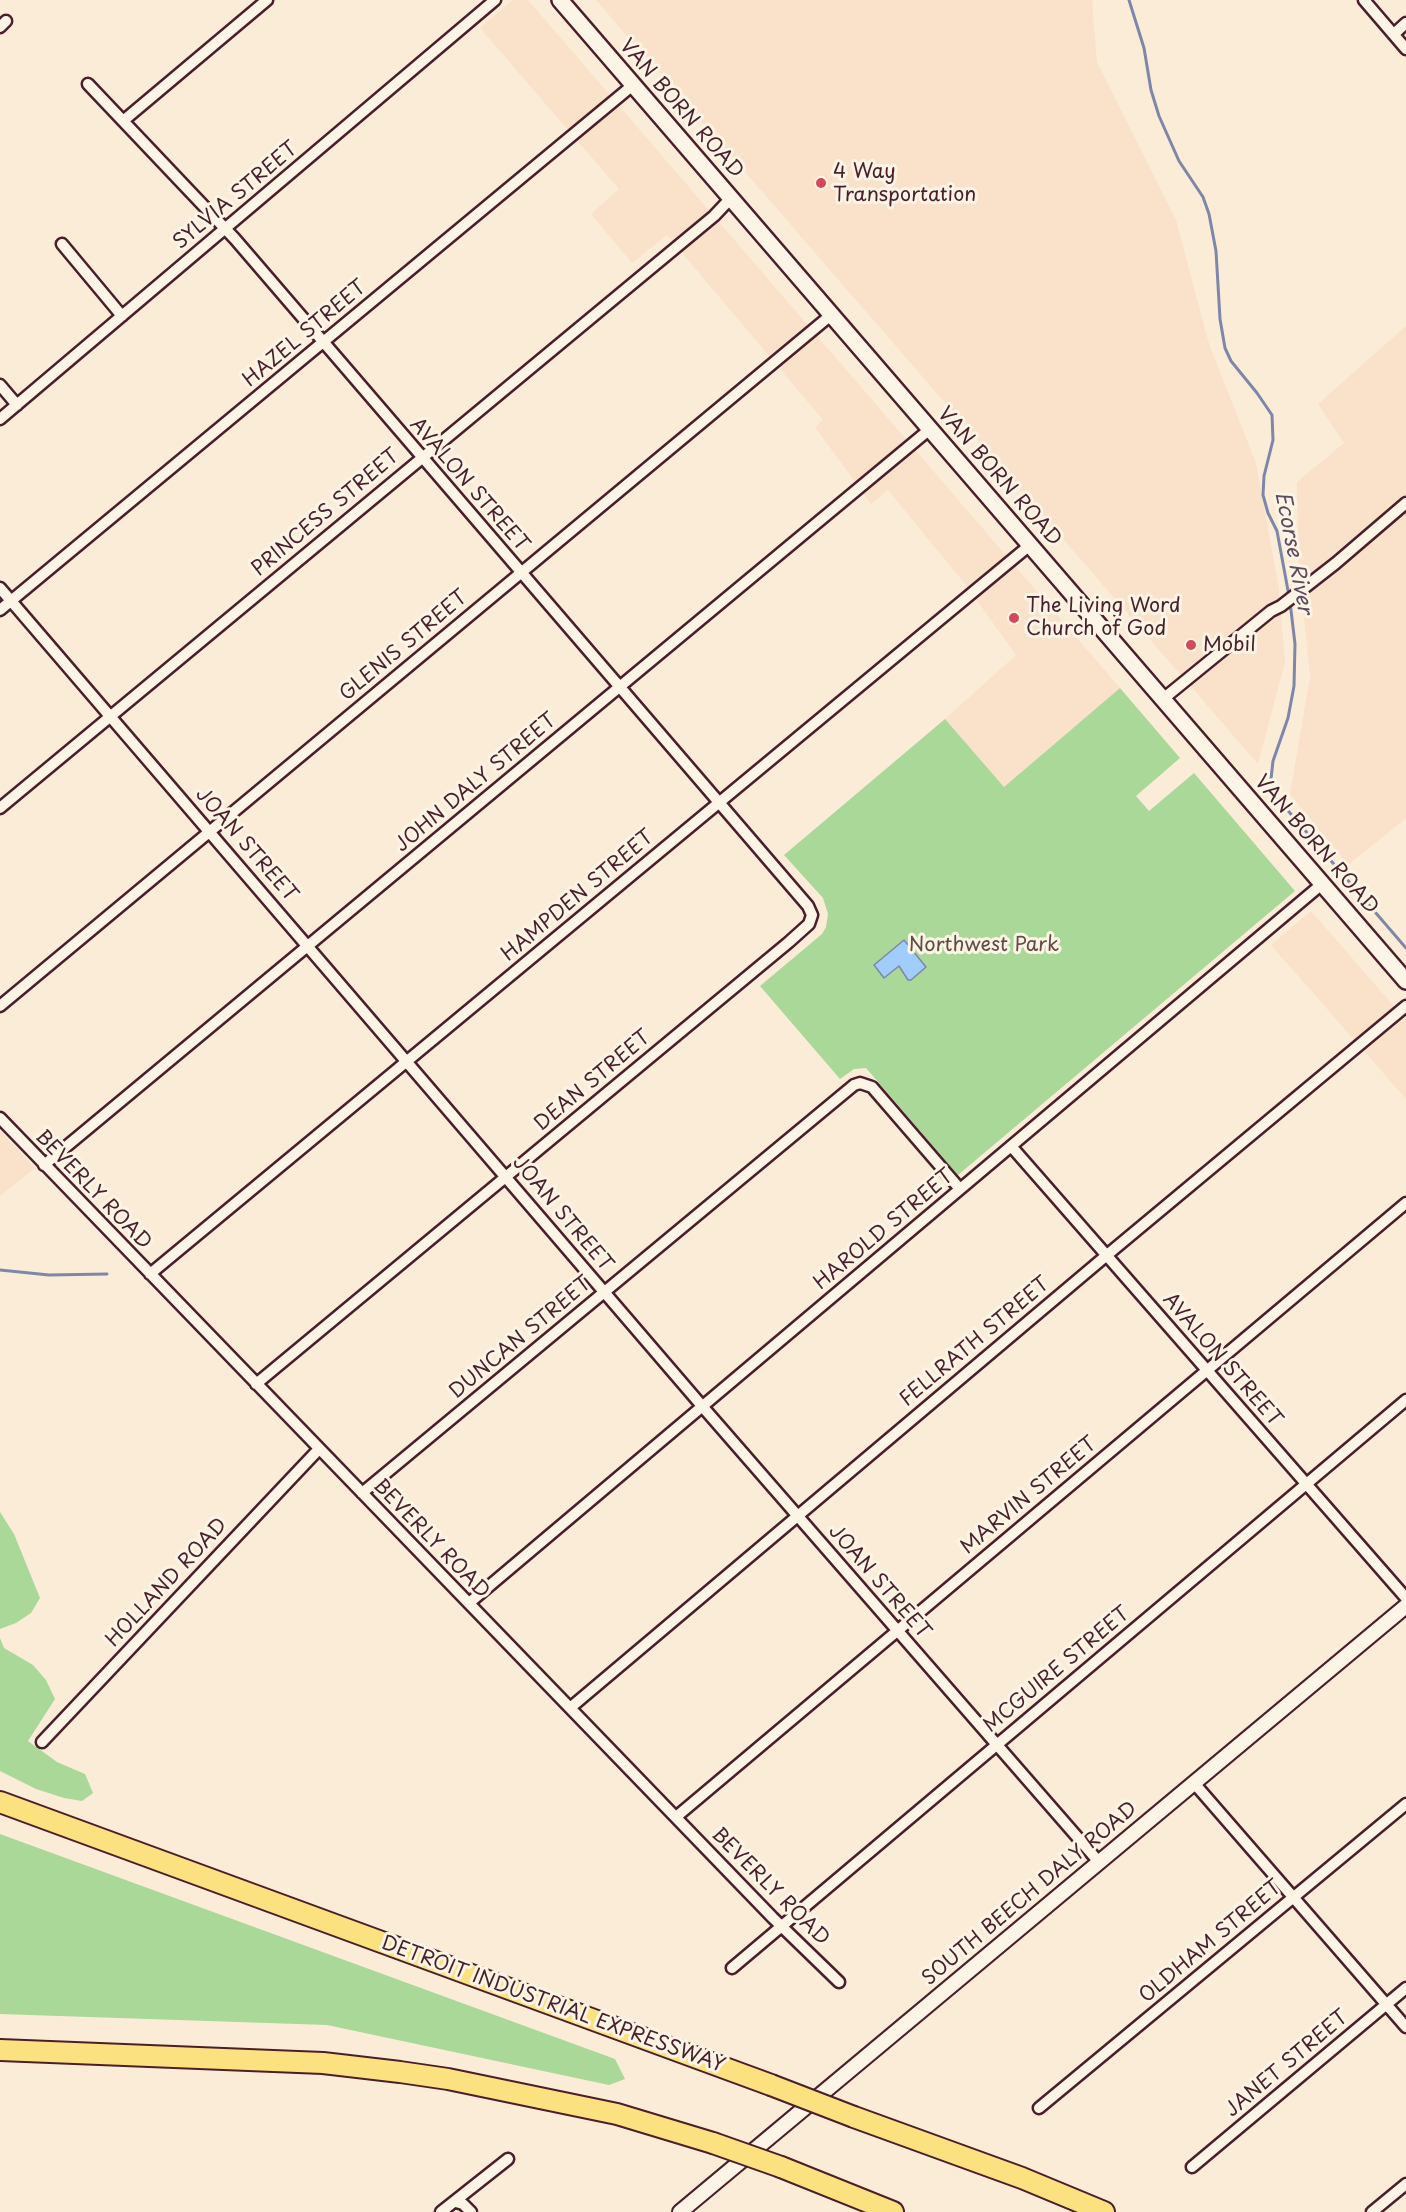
<!DOCTYPE html>
<style>
body{margin:0}
canvas{display:block;background:#fbecd8}
</style>
<canvas width="1406" height="2212"></canvas>
<script>
const ctx = document.querySelector('canvas').getContext('2d');
ctx.lineJoin = 'round';
function fill(path, color) {
  ctx.fillStyle = color;
  ctx.fill(path, 'evenodd');
}
function shape(rows) {
  const path = new Path2D();
  for (const r of rows) {
    path.moveTo(r[0], r[1]);
    for (let i = 2; i < r.length; i += 2) path.lineTo(r[i], r[i + 1]);
  }
  return path;
}
function strokePath(path, color, width, dash) {
  ctx.strokeStyle = color;
  ctx.lineWidth = width;
  ctx.lineCap = dash ? 'butt' : 'round';
  ctx.setLineDash(dash || []);
  ctx.stroke(path);
}
function label(font, color, halo, rows, align = 'center') {
  ctx.font = font + ' "Playpen Sans",sans-serif';
  ctx.lineWidth = 6;
  ctx.setLineDash([]);
  ctx.textBaseline = 'middle';
  ctx.strokeStyle = halo;
  ctx.fillStyle = color;
  for (const [text, x, y, turn = 0] of rows) {
    ctx.save();
    ctx.translate(x, y);
    ctx.rotate((+turn || 0) * Math.PI / 180);
    ctx.textAlign = isNaN(turn) ? turn : align;
    if (halo) ctx.strokeText(text, 0, 0);
    ctx.fillText(text, 0, 0);
    ctx.restore();
  }
}
fill(shape([
 [513,0,528,0,1120,688,1004,787,945,719,1016,655,965,584,888,490,871,504,815,427,823,420,667,235,632,263,591,214,619,189,480,28],
 [596,0,1092,0,1097,62,1176,220,1209,344,1256,463,1279,589,1285,662,1258,764],
 [1406,326,1406,818,1348,865,1290,794,1310,677,1298,558,1297,482,1344,443,1318,404],
 [1311,911,1406,1020,1406,1099,1271,945],
 [0,1131,35,1168,0,1196]
]), '#fae1c9');
fill(shape([
 [1120,688,1180,758,1136,796,1149,811,1194,773,1295,891,958,1175,866,1068,854,1069,840,1079,760,986,822,934,826,927,828,914,823,898,784,855,945,719,1004,787],
 [0,1512,14,1534,40,1598,31,1613,16,1623,0,1629],
 [0,1638,4,1648,33,1665,46,1680,55,1699,28,1741,57,1762,85,1774,93,1793,82,1801,64,1798,36,1789,0,1771],
 [0,1834,615,2059,625,2079,609,2085,327,2025,0,2014]
]), '#a9d898');
const water = shape([
 [904,940,926,967,911,980,908,980,899,966,884,978,874,965,904,940]
]);
fill(water, '#a0cdfa');
strokePath(water, '#7e87a7', 1.5);
strokePath(shape([
 [1129,0,1144,48,1151,90,1159,116,1179,161,1203,197,1209,214,1216,251,1220,319,1225,348,1231,361,1257,393,1272,415,1273,440,1264,476,1263,495,1268,513,1277,531,1289,596],
 [1290,602,1295,644,1294,686,1288,718,1273,761,1271,779,1274,791,1278,799,1406,948],
 [0,1270,49,1275,107,1274]
]), '#7e87a7', 3);
const minor = shape([
 [1364,0,1406,49],
 [0,27,6,21],
 [1394,34,1406,23],
 [88,84,235,239,808,906,812,915,809,924,789,942,256,1384],
 [123,121,267,0],
 [62,244,122,316],
 [0,385,17,405],
 [0,419,495,0],
 [0,588,702,1406,1099,1862],
 [0,610,633,85],
 [1163,699,1271,611,1281,606,1336,563,1406,503],
 [0,808,714,216,731,198],
 [0,1006,831,315],
 [0,1118,773,1918,839,1982],
 [1011,1146,1406,1598],
 [44,1165,930,429],
 [150,1274,1030,545],
 [362,1493,854,1085,860,1083,872,1087,960,1189],
 [469,1603,1322,884],
 [570,1708,1107,1255,1406,1006],
 [42,1742,319,1449],
 [1194,1783,1406,2027],
 [676,1817,1406,1203],
 [732,1968,1406,1400],
 [1039,2108,1406,1804],
 [1192,2167,1406,1988],
 [456,2202,463,2204,471,2212],
 [441,2212,508,2159],
 [1372,2212,1406,2184]
]);
const tertiary = shape([
 [680,2212,1406,1606]
]);
const secondary = shape([
 [560,0,1406,981]
]);
const motorway = shape([
 [0,1802,771,2085],
 [0,2050,323,2063,400,2072,448,2079,617,2114,713,2143],
 [854,2117,1022,2178,1104,2212],
 [781,2167,893,2212]
]);
strokePath(minor, '#4a1f2b', 15);
strokePath(tertiary, '#4a1f2b', 18);
strokePath(secondary, '#4a1f2b', 20);
strokePath(motorway, '#4a1f2b', 24);
strokePath(minor, '#fcf5e5', 10);
strokePath(tertiary, '#fcf5e5', 14);
strokePath(secondary, '#fcf5e5', 15);
strokePath(motorway, '#fbe180', 20);
const motorwayBridge = shape([
 [771,2085,854,2117],
 [713,2143,781,2167]
]);
strokePath(motorwayBridge, '#4a1f2b', 24, []);
strokePath(motorwayBridge, '#fbe180', 20);
for (const [x, y, r, color] of [
 [821,183,6,"#d1495b"],
 [1014,618,6,"#d1495b"],
 [1191,645,6,"#d1495b"]
]) {
  const dot = new Path2D();
  dot.arc(x, y, r, 0, 2 * Math.PI);
  ctx.fillStyle = color;
  ctx.fill(dot);
  strokePath(dot, '#fcf5e5', 2);
}
label('20px', '#4a1f2b', '#fcf5e5', [
 ["VAN BORN ROAD",681,109,49],
 ["SYLVIA STREET",236,196,-40],
 ["HAZEL STREET",305,334,-40],
 ["VAN BORN ROAD",999,477,49],
 ["AVALON STREET",469,485,49],
 ["PRINCESS STREET",326,513,-40],
 ["GLENIS STREET",404,646,-40],
 ["JOHN DALY STREET",476,783,-40],
 ["JOAN STREET",246,845,49],
 ["VAN BORN ROAD",1316,845,49],
 ["HAMPDEN STREET",578,896,-40],
 ["DEAN STREET",593,1081,-40],
 ["BEVERLY ROAD",93,1190,46],
 ["JOAN STREET",562,1214,50],
 ["HAROLD STREET",884,1230,-40],
 ["DUNCAN STREET",521,1338,-40],
 ["FELLRATH STREET",975,1342,-40],
 ["AVALON STREET",1222,1360,49],
 ["MARVIN STREET",1029,1496,-40],
 ["BEVERLY ROAD",431,1539,46],
 ["JOAN STREET",879,1582,49],
 ["HOLLAND ROAD",167,1583,-47],
 ["MCGUIRE STREET",1057,1670,-40],
 ["BEVERLY ROAD",770,1887,45],
 ["SOUTH BEECH DALY ROAD",1030,1894,-40],
 ["OLDHAM STREET",1211,1942,-40],
 ["DETROIT INDUSTRIAL EXPRESSWAY",553,2005,20],
 ["JANET STREET",1287,2064,-40]
]);
label('20px', '#4a1f2b', '#fcf5e5', [
 ["4 Way",833,172],
 ["Transportation",833,195],
 ["The Living Word",1026,606],
 ["Church of God",1026,629],
 ["Mobil",1203,645]
], 'left');
label('20px', '#624d46', '#fcf5e5', [
 ["Northwest Park",984,945]
]);
label('italic 21px', '#604a5f', '#fcf5e5', [
 ["Ecorse River",1293,553,79]
]);
</script>
